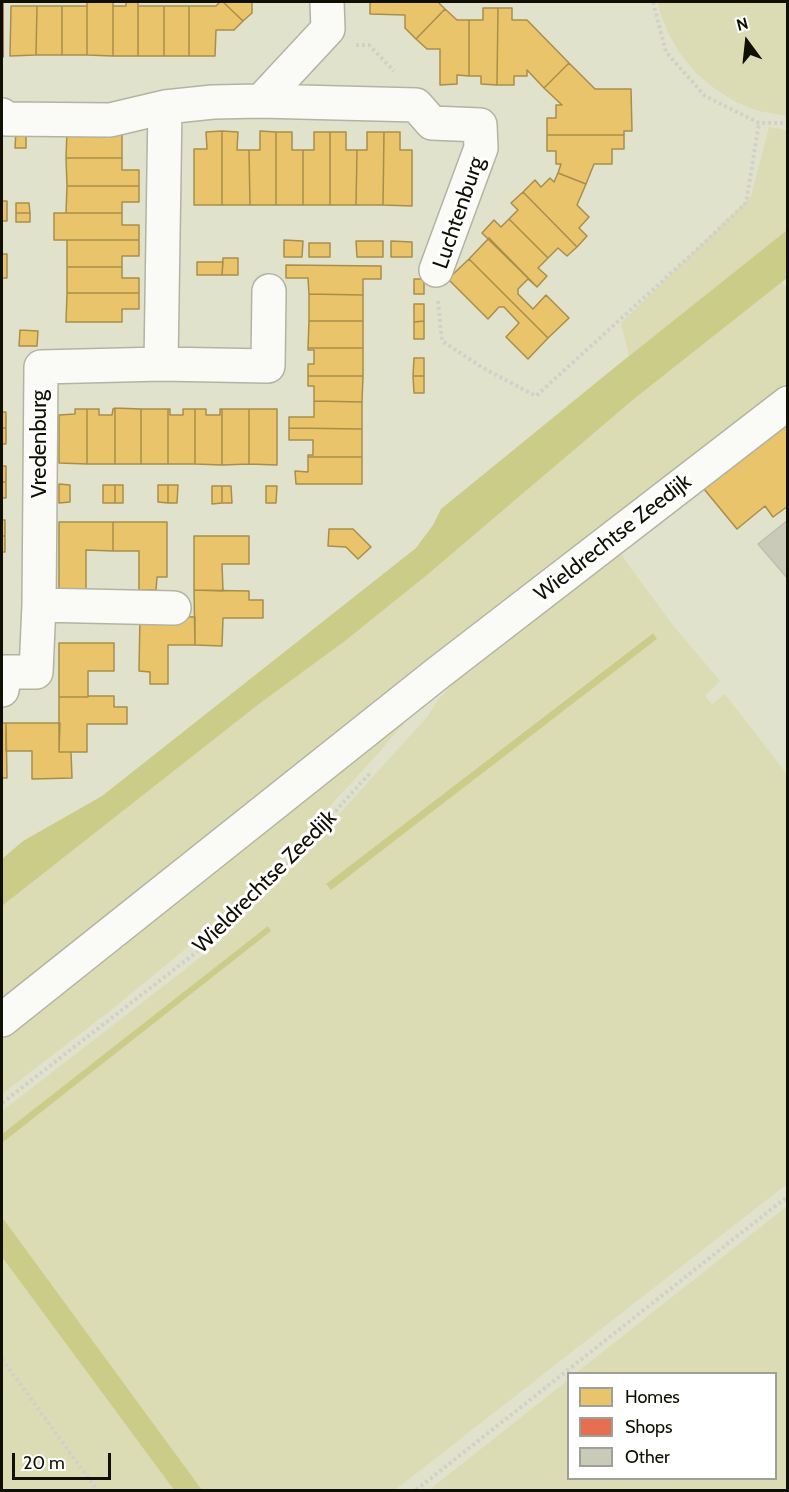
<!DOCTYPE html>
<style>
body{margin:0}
#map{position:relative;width:789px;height:1492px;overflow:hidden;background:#e1e2cc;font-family:Cabin,sans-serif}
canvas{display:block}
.frame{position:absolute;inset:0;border:3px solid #0f0f03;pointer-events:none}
.legend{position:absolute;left:567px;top:1372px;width:210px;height:108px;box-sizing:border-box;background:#fff;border:2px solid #9f9f9a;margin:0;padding:8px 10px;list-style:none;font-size:18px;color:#0f0f03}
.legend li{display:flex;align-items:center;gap:12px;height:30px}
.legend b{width:30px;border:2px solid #9f9f9a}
.north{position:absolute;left:717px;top:12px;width:60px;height:60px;-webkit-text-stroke:4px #fff;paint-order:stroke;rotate:345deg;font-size:16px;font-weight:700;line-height:24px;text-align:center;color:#0f0f03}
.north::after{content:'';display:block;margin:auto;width:21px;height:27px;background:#0f0f03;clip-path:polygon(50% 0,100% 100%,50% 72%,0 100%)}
.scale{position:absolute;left:12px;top:1453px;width:99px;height:27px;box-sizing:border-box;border:3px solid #0f0f03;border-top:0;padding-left:8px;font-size:18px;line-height:21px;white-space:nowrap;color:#0f0f03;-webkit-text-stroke:4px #fff;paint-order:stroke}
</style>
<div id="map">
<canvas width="789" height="1492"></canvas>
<div class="frame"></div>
<ul class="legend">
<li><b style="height:16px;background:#e9c46a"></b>Homes</li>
<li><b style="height:16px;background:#e76f51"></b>Shops</li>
<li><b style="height:16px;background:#cacab9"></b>Other</li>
</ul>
<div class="north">N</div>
<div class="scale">20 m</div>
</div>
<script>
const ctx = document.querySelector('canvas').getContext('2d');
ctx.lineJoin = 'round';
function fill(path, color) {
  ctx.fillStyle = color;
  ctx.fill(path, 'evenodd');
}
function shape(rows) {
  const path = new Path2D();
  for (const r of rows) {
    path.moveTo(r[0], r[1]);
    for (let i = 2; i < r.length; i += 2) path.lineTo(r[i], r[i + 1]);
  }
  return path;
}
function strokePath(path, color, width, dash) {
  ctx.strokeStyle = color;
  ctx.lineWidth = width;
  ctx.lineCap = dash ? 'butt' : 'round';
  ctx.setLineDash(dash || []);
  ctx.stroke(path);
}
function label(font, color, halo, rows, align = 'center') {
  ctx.font = font + ' Cabin,sans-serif';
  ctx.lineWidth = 6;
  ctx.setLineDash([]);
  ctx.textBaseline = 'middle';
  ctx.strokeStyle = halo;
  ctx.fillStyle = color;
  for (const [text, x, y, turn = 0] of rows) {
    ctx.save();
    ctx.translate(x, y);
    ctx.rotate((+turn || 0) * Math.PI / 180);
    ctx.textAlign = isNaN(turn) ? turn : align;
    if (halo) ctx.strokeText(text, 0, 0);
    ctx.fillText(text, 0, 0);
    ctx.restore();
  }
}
fill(shape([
 [658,2,787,2,787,116,758,111,736,102,715,89,697,74,681,55,669,35,660,13],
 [769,127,787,130,787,230,629,356,621,323,751,196],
 [782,282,788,290,787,384,2,1007,2,906,259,704,345,641,427,575,634,399],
 [617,549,672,624,720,681,705,696,712,704,725,694,787,774,787,1184,395,1490,202,1490,2,1217,2,1143,270,931,268,927,2,1134,2,1111,206,953,235,926,281,878,427,717,437,701,456,680],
 [652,633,657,639,331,889,326,884],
 [410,716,377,755,255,887,216,924,110,1011,2,1094,2,1030],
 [787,1206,787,1490,429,1490,568,1380,568,1478,776,1478,776,1374,576,1373],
 [2,1257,174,1490,2,1490]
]), '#dcdcb4');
fill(shape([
 [787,230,787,278,634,399,427,575,345,641,259,704,2,906,2,859,23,841,102,796,416,548,433,525,441,509,614,368],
 [653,633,657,639,402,835,331,890,326,884],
 [268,926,271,931,2,1143,2,1134],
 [2,1217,202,1490,174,1490,2,1257]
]), '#cccc89');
const homes = shape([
 [87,2,113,2,113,56,87,55,87,2],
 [126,2,138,2,138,56,113,56,113,6,126,6,126,2],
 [220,2,223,2,243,21,234,30,216,30,215,56,189,56,189,6,216,6,220,2],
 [223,2,252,2,252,13,243,21,223,2],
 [370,2,438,2,445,9,416,39,405,28,405,15,370,14,370,2],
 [11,6,37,6,36,55,10,56,11,6],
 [37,6,62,6,62,55,36,55,37,6],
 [62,6,87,6,87,55,62,55,62,6],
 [138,6,164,6,164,56,138,56,138,6],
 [164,6,189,6,189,56,164,56,164,6],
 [483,8,498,8,497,85,481,84,481,76,469,76,469,20,483,20,483,8],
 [498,8,512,8,512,20,527,20,569,63,544,88,527,70,527,76,514,76,514,85,497,85,498,8],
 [445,9,457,20,469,20,469,76,457,75,457,84,440,85,440,49,427,49,416,39,445,9],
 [569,63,595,89,631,89,632,131,624,131,624,135,547,135,547,118,556,118,556,105,562,105,544,88,569,63],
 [16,130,26,131,26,148,15,148,16,130],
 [67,130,122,131,122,158,66,158,67,130],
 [222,131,222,205,194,205,194,149,207,149,206,132,222,131],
 [222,131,238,132,237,150,249,150,250,205,222,205,222,131],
 [260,131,276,132,276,205,250,205,249,150,260,150,260,131],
 [276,132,292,132,292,150,303,150,303,205,276,205,276,132],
 [314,132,330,132,330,205,303,205,303,150,314,150,314,132],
 [330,132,346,132,346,150,357,150,356,205,330,205,330,132],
 [367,132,384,132,383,205,356,205,357,150,367,150,367,132],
 [384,132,400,132,400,150,412,150,412,206,383,205,384,132],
 [547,135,624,135,624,149,612,149,612,164,594,164,586,184,558,173,561,164,556,164,556,151,547,151,547,135],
 [66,158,122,158,122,170,139,170,139,186,67,186,66,158],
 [558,173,586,184,577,205,589,217,579,228,587,236,577,247,523,192,535,180,541,187,550,178,554,182,558,173],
 [67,186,139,186,139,202,122,202,122,213,66,213,67,186],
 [523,192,577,247,567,256,558,248,548,258,509,219,518,210,511,203,523,192],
 [2,201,7,201,7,221,2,221,2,201],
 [16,203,29,203,30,213,16,213,16,203],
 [16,213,30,213,30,222,16,222,16,213],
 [54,213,122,213,122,225,139,225,139,240,54,240,54,213],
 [509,219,548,258,538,268,547,276,537,287,482,233,494,220,501,227,509,219],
 [489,238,537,287,528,279,518,289,518,294,533,309,546,295,569,318,548,338,469,259,489,238],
 [67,240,139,240,139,256,122,256,122,267,67,267,67,240],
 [284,240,303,241,302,257,284,257,284,240],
 [356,241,383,241,383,257,357,257,356,241],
 [391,241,412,242,412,257,391,257,391,241],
 [309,243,330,243,330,257,309,257,309,243],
 [2,254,7,254,7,278,2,278,2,254],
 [223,258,238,258,238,275,222,275,223,258],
 [469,259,548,338,528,359,506,337,519,323,504,307,499,307,488,319,448,279,469,259],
 [197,262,223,262,222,275,197,275,197,262],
 [286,265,381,266,381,279,363,279,363,295,309,294,308,278,286,278,286,265],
 [67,267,122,267,122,278,139,278,139,293,67,293,67,267],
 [414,279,424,279,424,294,414,294,414,279],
 [67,293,139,293,139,309,122,309,122,322,66,322,67,293],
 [309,294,363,295,363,321,309,321,309,294],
 [414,304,424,304,424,321,414,322,414,304],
 [309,321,363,321,363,348,308,348,309,321],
 [424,321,424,339,414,339,414,322,424,321],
 [20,330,38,331,37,346,19,346,20,330],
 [308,348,363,348,363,376,308,376,308,364,314,364,314,350,308,350,308,348],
 [414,358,424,358,424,376,413,376,414,358],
 [308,376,363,376,362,402,314,401,314,386,308,386,308,376],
 [413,376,424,376,424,393,414,393,413,376],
 [314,401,362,402,362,429,289,428,289,417,314,417,314,401],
 [115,408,141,409,141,464,115,464,115,408],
 [115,408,115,464,87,464,87,409,99,409,99,415,112,415,113,409,115,408],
 [75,409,87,409,87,464,59,463,59,415,75,414,75,409],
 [141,409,168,409,168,464,141,464,141,409],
 [168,409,170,409,170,415,183,415,183,409,195,409,195,464,168,464,168,409],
 [195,409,206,409,206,415,220,415,220,409,222,409,222,465,195,464,195,409],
 [222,409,249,409,249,464,222,465,222,409],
 [249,409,277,409,277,465,249,464,249,409],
 [2,412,6,412,6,428,2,428,2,412],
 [788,421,788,506,773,517,765,506,737,529,704,489,788,421],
 [2,428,6,428,6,444,2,444,2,428],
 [289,428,362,429,362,457,308,457,308,455,313,455,313,440,289,440,289,428],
 [308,457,362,457,362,484,296,484,295,471,308,472,308,457],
 [2,466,6,466,6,482,2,482,2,466],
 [2,482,6,482,6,498,2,498,2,482],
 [59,484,70,485,70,502,59,503,59,484],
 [103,485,115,485,115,503,103,503,103,485],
 [115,485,123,485,123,503,115,503,115,485],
 [158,485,168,485,168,503,158,502,158,485],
 [168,485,178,485,177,503,168,503,168,485],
 [212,486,222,486,222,503,212,504,212,486],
 [222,486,231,486,232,503,222,503,222,486],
 [266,486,277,486,276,503,266,503,266,486],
 [2,520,5,520,5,536,2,536,2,520],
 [59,522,113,522,113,551,86,550,86,594,59,594,59,522],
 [113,522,167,522,167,577,157,577,156,590,139,590,139,551,113,551,113,522],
 [329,529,353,529,371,547,358,559,346,547,328,546,329,529],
 [2,536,5,536,5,552,2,552,2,536],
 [194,536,249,536,249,564,222,564,223,591,194,590,194,536],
 [194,590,249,591,249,600,263,600,263,618,223,618,222,646,195,645,194,590],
 [140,616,195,617,195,645,168,645,168,684,150,684,150,672,139,671,140,616],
 [59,643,114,643,114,671,88,671,88,697,59,697,59,643],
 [88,696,114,696,114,707,127,707,127,724,87,724,87,752,59,752,59,697,88,697,88,696],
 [2,723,6,723,7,778,2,778,2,723],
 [6,723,60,723,59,752,71,752,72,778,32,779,32,751,6,751,6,723]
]);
fill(homes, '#e9c46a');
strokePath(homes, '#a88e4b', 1.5);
const shops = shape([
 [2,2,3,2,3,57,2,57,2,2]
]);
fill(shops, '#e76f51');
strokePath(shops, '#a6523a', 1.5);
const building = shape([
 [788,520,788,579,758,544,788,520]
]);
fill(building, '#cacab9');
strokePath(building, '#bebfae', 1.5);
const minor = shape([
 [261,101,416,105,432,123,480,125,481,148,436,270],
 [165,107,161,364,41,367,39,605,174,608],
 [2,115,6,119,110,120,165,107,213,102,261,101,328,29,327,2],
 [161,364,268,366,269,291],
 [2,690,5,672,36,672,39,605],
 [2,1020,438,673,788,403]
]);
strokePath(minor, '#b3b3a2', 36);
strokePath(shape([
 [653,2,666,52,705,96,759,123,788,123],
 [356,45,369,45,394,71],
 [438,301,442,341,483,368,536,396,703,244,746,203,759,123],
 [2,1103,207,944,234,920,269,884,371,772],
 [2,1359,97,1490],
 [416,1490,788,1196]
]), '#d1d1ca', 4, [3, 3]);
strokePath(minor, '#fafbf7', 33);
label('22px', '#0f0f03', '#fff', [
 ["Luchtenburg",459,213,-71],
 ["Vredenburg",40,444,-90],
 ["Wieldrechtse Zeedijk",613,538,-38],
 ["Wieldrechtse Zeedijk",265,882,-45]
]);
</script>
